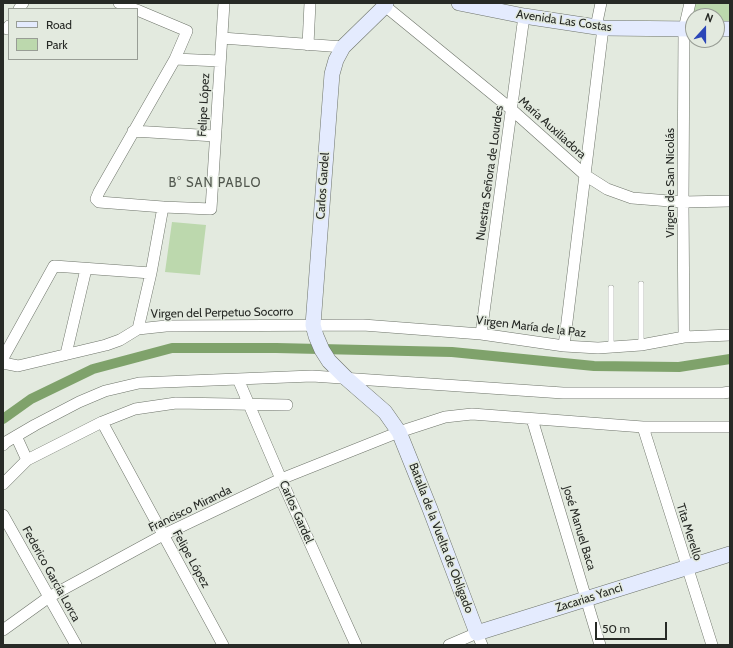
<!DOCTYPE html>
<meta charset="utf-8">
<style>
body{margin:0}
#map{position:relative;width:733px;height:648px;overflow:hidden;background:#e3eadf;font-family:Cabin,sans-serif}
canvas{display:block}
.frame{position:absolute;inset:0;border:4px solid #272a26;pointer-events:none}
.legend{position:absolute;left:8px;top:8px;width:130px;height:52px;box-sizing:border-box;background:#e3eadf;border:1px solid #989d95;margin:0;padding:5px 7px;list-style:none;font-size:12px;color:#272a26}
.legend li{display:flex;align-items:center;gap:8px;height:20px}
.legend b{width:20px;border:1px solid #989d95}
.north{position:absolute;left:685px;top:8px;width:40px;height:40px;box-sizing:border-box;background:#e3eadf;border:1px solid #989d95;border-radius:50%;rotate:21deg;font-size:11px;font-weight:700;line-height:16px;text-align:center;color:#272a26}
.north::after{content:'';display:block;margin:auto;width:14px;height:18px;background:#2c47b8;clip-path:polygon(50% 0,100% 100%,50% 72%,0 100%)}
.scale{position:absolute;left:595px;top:622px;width:72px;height:18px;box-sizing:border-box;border:2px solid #272a26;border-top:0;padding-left:5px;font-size:12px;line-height:14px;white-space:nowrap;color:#272a26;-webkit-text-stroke:3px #e3eadf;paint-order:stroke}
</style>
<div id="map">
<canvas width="733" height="648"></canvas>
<div class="frame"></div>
<ul class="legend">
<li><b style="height:5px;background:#e4ebfe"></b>Road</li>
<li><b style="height:11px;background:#bcd8ad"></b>Park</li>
</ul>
<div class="north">N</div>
<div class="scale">50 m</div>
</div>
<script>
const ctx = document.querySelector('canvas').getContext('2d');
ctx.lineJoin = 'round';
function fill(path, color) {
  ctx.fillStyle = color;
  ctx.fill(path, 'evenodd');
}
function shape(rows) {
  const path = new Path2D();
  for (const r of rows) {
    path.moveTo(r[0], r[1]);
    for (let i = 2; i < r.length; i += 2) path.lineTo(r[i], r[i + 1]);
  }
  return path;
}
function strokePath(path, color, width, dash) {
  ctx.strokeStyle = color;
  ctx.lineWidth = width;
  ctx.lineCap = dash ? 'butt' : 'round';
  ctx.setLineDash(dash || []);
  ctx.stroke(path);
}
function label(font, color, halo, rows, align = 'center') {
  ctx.font = font + ' Cabin,sans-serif';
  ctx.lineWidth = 3;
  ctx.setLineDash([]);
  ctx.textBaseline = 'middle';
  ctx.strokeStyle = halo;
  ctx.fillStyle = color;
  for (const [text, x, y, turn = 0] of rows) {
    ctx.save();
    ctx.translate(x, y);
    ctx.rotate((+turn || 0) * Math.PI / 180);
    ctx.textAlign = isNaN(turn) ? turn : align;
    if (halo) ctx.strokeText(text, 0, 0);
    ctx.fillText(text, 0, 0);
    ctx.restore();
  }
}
fill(shape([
 [690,3,730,3,730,29,717,29,717,16,693,16,693,29,684,29],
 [172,222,206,225,200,275,165,272]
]), '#bcd8ad');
strokePath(shape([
 [3,419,31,399,93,369,172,348,276,348,452,352,594,366,679,367,730,359]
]), '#7fa26b', 10);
const lane = shape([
 [641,345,641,284],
 [611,347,611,288]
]);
const street = shape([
 [119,3,134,9],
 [385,6,511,109,585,175,607,189,632,198,683,202,730,201],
 [19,9,23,3],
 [137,10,187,31,175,59,99,192,96,199,99,202,163,207,211,209,224,3],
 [596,27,601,3],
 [7,29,9,26],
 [222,38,343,47],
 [308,45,310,3],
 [175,59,220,61],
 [133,131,215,136],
 [138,329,151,273,163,207],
 [481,334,524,16],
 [684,337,683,202,684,29,690,3],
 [564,346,603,28],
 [66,354,86,269],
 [3,358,54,266,151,273],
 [3,363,18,366,106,345,120,340,138,329,166,326,363,325,481,334,564,346,598,348,641,345,684,337,730,335],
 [238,379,281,479,356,645],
 [532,419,600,645],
 [102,422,223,645],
 [643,427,712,645],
 [16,436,27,460],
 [3,445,6,442,35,425,79,402,105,391,139,383,312,376,563,393,723,393,730,392],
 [3,484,27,460,102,422,135,409,176,403,287,405],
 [3,515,76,645],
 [3,630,49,597,163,535,281,479,399,432,445,417,472,414,643,427,730,427],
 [449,645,477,633,482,645]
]);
const secondary = shape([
 [386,3,385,6,343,47,336,60,332,74,313,325,316,336,322,350,329,361,346,378,385,412,399,432,430,509,477,633,730,554],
 [459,3,524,16,603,28,693,29],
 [717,29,730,29]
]);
strokePath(lane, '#6e746a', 6);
strokePath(street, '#6e746a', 12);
strokePath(secondary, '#6e746a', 16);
strokePath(lane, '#fff', 5.5);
strokePath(street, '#fff', 11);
strokePath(secondary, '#e4ebfe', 15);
label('12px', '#272a26', '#e3eadf', [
 ["Avenida Las Costas",564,21,8],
 ["Felipe López",204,105,-87],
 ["María Auxiliadora",552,128,42],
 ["Nuestra Señora de Lourdes",490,173,-82],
 ["Virgen de San Nicolás",670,183,-90],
 ["Carlos Gardel",323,186,-86],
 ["Virgen del Perpetuo Socorro",222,313,-1],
 ["Virgen María de la Paz",531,327,7],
 ["Francisco Miranda",190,509,-26],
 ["Carlos Gardel",296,512,66],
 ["José Manuel Baca",579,528,73],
 ["Tita Merello",689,532,72],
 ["Batalla de la Vuelta de Obligado",441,538,69],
 ["Felipe López",191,559,61],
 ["Federico García Lorca",51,574,61],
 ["Zacarias Yanci",589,598,-18]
]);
ctx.letterSpacing = '1px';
label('13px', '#51574e', '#e3eadf', [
 ["B° SAN PABLO",215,183]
]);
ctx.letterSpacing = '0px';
</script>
